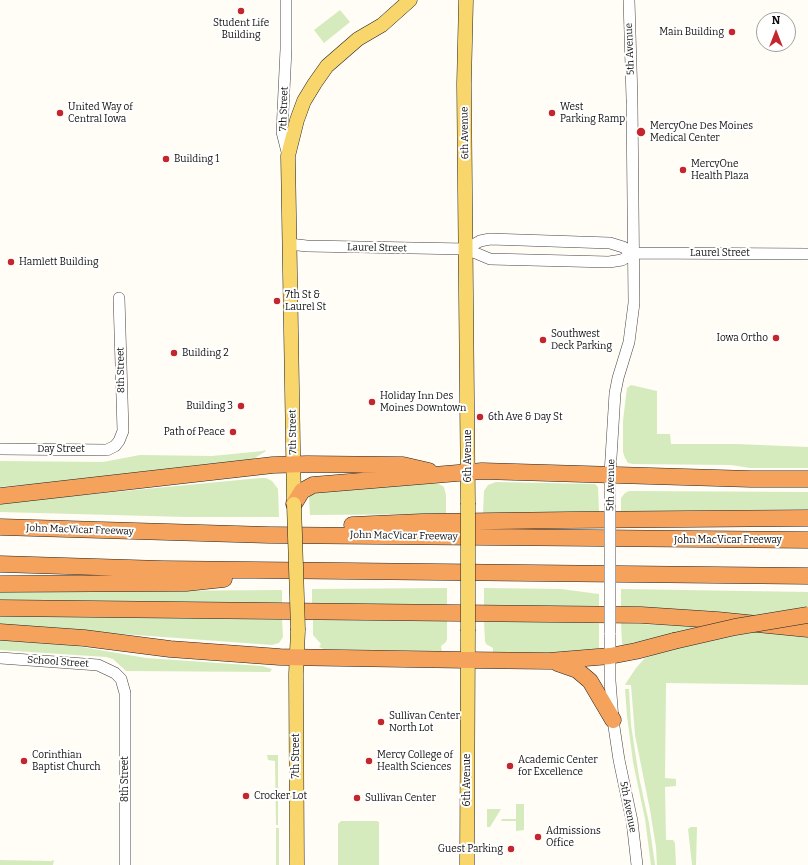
<!DOCTYPE html>
<style>
body{margin:0}
#map{position:relative;width:808px;height:865px;overflow:hidden;background:#fffdf5;font-family:Bitter,serif}
canvas{display:block}
.north{position:absolute;left:756px;top:12px;width:40px;height:40px;box-sizing:border-box;background:#fff;border:1px solid #a0a0a0;border-radius:50%;rotate:0deg;font-size:11px;font-weight:700;line-height:16px;text-align:center;color:#111}
.north::after{content:'';display:block;margin:auto;width:14px;height:18px;background:#c4262e;clip-path:polygon(50% 0,100% 100%,50% 72%,0 100%)}
</style>
<div id="map">
<canvas width="808" height="865"></canvas>
<div class="north">N</div>
</div>
<script>
const ctx = document.querySelector('canvas').getContext('2d');
ctx.lineJoin = 'round';
function fill(path, color) {
  ctx.fillStyle = color;
  ctx.fill(path, 'evenodd');
}
function shape(rows) {
  const path = new Path2D();
  for (const r of rows) {
    path.moveTo(r[0], r[1]);
    for (let i = 2; i < r.length; i += 2) path.lineTo(r[i], r[i + 1]);
  }
  return path;
}
function strokePath(path, color, width, dash) {
  ctx.strokeStyle = color;
  ctx.lineWidth = width;
  ctx.lineCap = dash ? 'butt' : 'round';
  ctx.setLineDash(dash || []);
  ctx.stroke(path);
}
function label(font, color, halo, rows, align = 'center') {
  ctx.font = font + ' Bitter,serif';
  ctx.lineWidth = 4;
  ctx.setLineDash([]);
  ctx.textBaseline = 'middle';
  ctx.strokeStyle = halo;
  ctx.fillStyle = color;
  for (const [text, x, y, turn = 0] of rows) {
    ctx.save();
    ctx.translate(x, y);
    ctx.rotate((+turn || 0) * Math.PI / 180);
    ctx.textAlign = isNaN(turn) ? turn : align;
    if (halo) ctx.strokeText(text, 0, 0);
    ctx.fillText(text, 0, 0);
    ctx.restore();
  }
}
fill(shape([
 [340,10,350,22,324,43,314,30],
 [631,385,657,391,657,434,670,434,671,444,737,444,808,447,808,468,750,468,731,465,633,464,628,463,625,458,623,452,623,421,627,388],
 [264,450,266,451,250,461,149,471,72,481,0,487,0,461,103,462,140,455,212,456,263,451],
 [260,478,266,478,272,481,278,489,279,517,186,517,0,512,0,503],
 [496,482,595,484,598,487,599,512,483,514,484,491,488,485],
 [434,483,439,484,444,487,446,495,446,514,310,515,309,497,311,493,315,492],
 [629,491,808,492,808,509,621,512,621,498,625,493],
 [447,588,447,605,312,604,312,589],
 [484,588,561,589,599,594,599,607,484,605],
 [621,589,808,592,808,607,755,616,621,609],
 [282,590,282,604,0,601,0,592],
 [0,616,282,618,283,637,279,643,272,645,0,625],
 [313,620,447,621,447,639,446,642,441,646,442,651,436,651,324,649,319,647,321,644,313,635],
 [484,621,599,623,599,648,596,651,578,653,493,653,493,648,486,644,485,641],
 [621,623,701,627,623,646,622,643],
 [754,631,808,636,808,685,666,683,665,778,676,779,676,786,665,787,666,840,673,840,675,843,676,865,657,865,656,847,650,810,635,735,631,685,625,685,626,683,636,668,645,658,656,654,734,634],
 [0,640,76,646,146,658,262,666,272,669,270,672,126,671,113,659,106,657,0,650],
 [625,689,629,689,631,725,639,777,649,823,655,865,651,865,645,819,633,762,627,716],
 [267,755,278,755,278,825,276,825,275,761,268,760],
 [516,804,524,804,524,830,516,831,516,821,501,821,502,819,516,819],
 [487,809,501,809,490,827,487,827],
 [341,821,377,821,379,822,379,865,338,865,338,824],
 [691,827,697,827,696,865,692,865,688,829],
 [276,828,279,828,279,865,276,865],
 [0,860,51,861,54,860,53,865,0,865]
]), '#d5ebbd');
const minor = shape([
 [286,0,286,49,282,132,288,156],
 [629,0,632,99],
 [289,244,307,246,466,249,490,259,609,262,622,260,633,253],
 [466,249,480,241,490,239,610,243,623,247,633,253,808,254],
 [0,449,107,450,115,446,119,441,123,431,119,298],
 [610,501,610,474,615,393,618,378,629,342,634,303,632,104],
 [610,633,610,681,613,720,619,760,632,821,637,865],
 [0,658,98,665,115,673,121,679,125,693,125,865]
]);
const major = shape([
 [466,0,464,84,468,503],
 [294,504,288,156,297,120,304,101,315,83,327,66,358,39,382,25,410,0],
 [297,865,296,674,298,630],
 [467,865,468,631]
]);
const highway = shape([
 [0,496,273,465,307,464,403,465,429,471],
 [294,504,302,491,313,485,482,471,751,479,808,479],
 [352,525,422,522,569,520,808,518],
 [0,527,269,535,808,540],
 [0,564,162,569,808,576],
 [0,584,186,583,224,579],
 [0,608,641,615,717,620,808,629],
 [0,632,84,638,170,649,280,657,467,660,549,661,610,656,636,651,674,641],
 [557,663,577,670,590,681,613,720]
]);
strokePath(minor, '#444', 12);
strokePath(major, '#222', 15);
strokePath(highway, '#222', 17);
strokePath(minor, '#fff', 11);
strokePath(major, '#f9d66b', 14);
strokePath(highway, '#f5a25d', 16);
const minorBridge = shape([
 [610,501,610,633]
]);
const majorBridge = shape([
 [294,504,298,630],
 [468,631,468,503]
]);
const highwayBridge = shape([
 [674,641,735,627,808,615]
]);
strokePath(minorBridge, '#444', 12, []);
strokePath(majorBridge, '#222', 15, []);
strokePath(highwayBridge, '#222', 17, []);
strokePath(minorBridge, '#fff', 11);
strokePath(majorBridge, '#f9d66b', 14);
strokePath(highwayBridge, '#f5a25d', 16);
for (const [x, y, r, color] of [
 [241,11,4,"#c4262e"],
 [732,32,4,"#c4262e"],
 [60,113,4,"#c4262e"],
 [552,113,4,"#c4262e"],
 [641,132,5,"#c4262e"],
 [166,159,4,"#c4262e"],
 [683,170,4,"#c4262e"],
 [11,262,4,"#c4262e"],
 [277,301,4,"#c4262e"],
 [776,338,4,"#c4262e"],
 [543,340,4,"#c4262e"],
 [174,353,4,"#c4262e"],
 [372,402,4,"#c4262e"],
 [241,406,4,"#c4262e"],
 [480,417,4,"#c4262e"],
 [233,432,4,"#c4262e"],
 [381,722,4,"#c4262e"],
 [24,761,4,"#c4262e"],
 [369,761,4,"#c4262e"],
 [510,766,4,"#c4262e"],
 [246,796,4,"#c4262e"],
 [357,798,4,"#c4262e"],
 [538,837,4,"#c4262e"],
 [511,849,4,"#c4262e"]
]) {
  const dot = new Path2D();
  dot.arc(x, y, r, 0, 2 * Math.PI);
  ctx.fillStyle = color;
  ctx.fill(dot);
  strokePath(dot, '#fff', 1.5);
}
label('10px', '#111', '#fff', [
 ["Student Life",241,23,"center"],
 ["Building",241,35,"center"],
 ["Main Building",724,32,"right"],
 ["United Way of",68,107],
 ["Central Iowa",68,119],
 ["West",560,107],
 ["Parking Ramp",560,119],
 ["MercyOne Des Moines",650,126],
 ["Medical Center",650,138],
 ["Building 1",174,159],
 ["MercyOne",691,164],
 ["Health Plaza",691,176],
 ["Hamlett Building",19,262],
 ["7th St &",285,295],
 ["Laurel St",285,307],
 ["Southwest",551,334],
 ["Deck Parking",551,346],
 ["Iowa Ortho",768,338,"right"],
 ["Building 2",182,353],
 ["Holiday Inn Des",380,396],
 ["Moines Downtown",380,408],
 ["Building 3",233,406,"right"],
 ["6th Ave & Day St",488,417],
 ["Path of Peace",225,432,"right"],
 ["Sullivan Center",389,716],
 ["North Lot",389,728],
 ["Corinthian",32,755],
 ["Baptist Church",32,767],
 ["Mercy College of",377,755],
 ["Health Sciences",377,767],
 ["Academic Center",518,760],
 ["for Excellence",518,772],
 ["Crocker Lot",254,796],
 ["Sullivan Center",365,798],
 ["Admissions",546,831],
 ["Office",546,843],
 ["Guest Parking",503,849,"right"]
], 'left');
label('10px', '#111', '#fff', [
 ["5th Avenue",630,49,-92],
 ["7th Street",284,109,-88],
 ["6th Avenue",465,133,-91],
 ["Laurel Street",377,248,1],
 ["Laurel Street",720,253],
 ["8th Street",121,370,-91],
 ["7th Street",293,432,-91],
 ["Day Street",61,449],
 ["6th Avenue",468,456,-90],
 ["5th Avenue",611,485,-89],
 ["John MacVicar Freeway",80,530,2],
 ["John MacVicar Freeway",404,536,1],
 ["John MacVicar Freeway",728,540],
 ["School Street",58,662,4],
 ["7th Street",296,756,-90],
 ["8th Street",125,779,-90],
 ["6th Avenue",467,780,-90],
 ["5th Avenue",628,807,79]
]);
</script>
